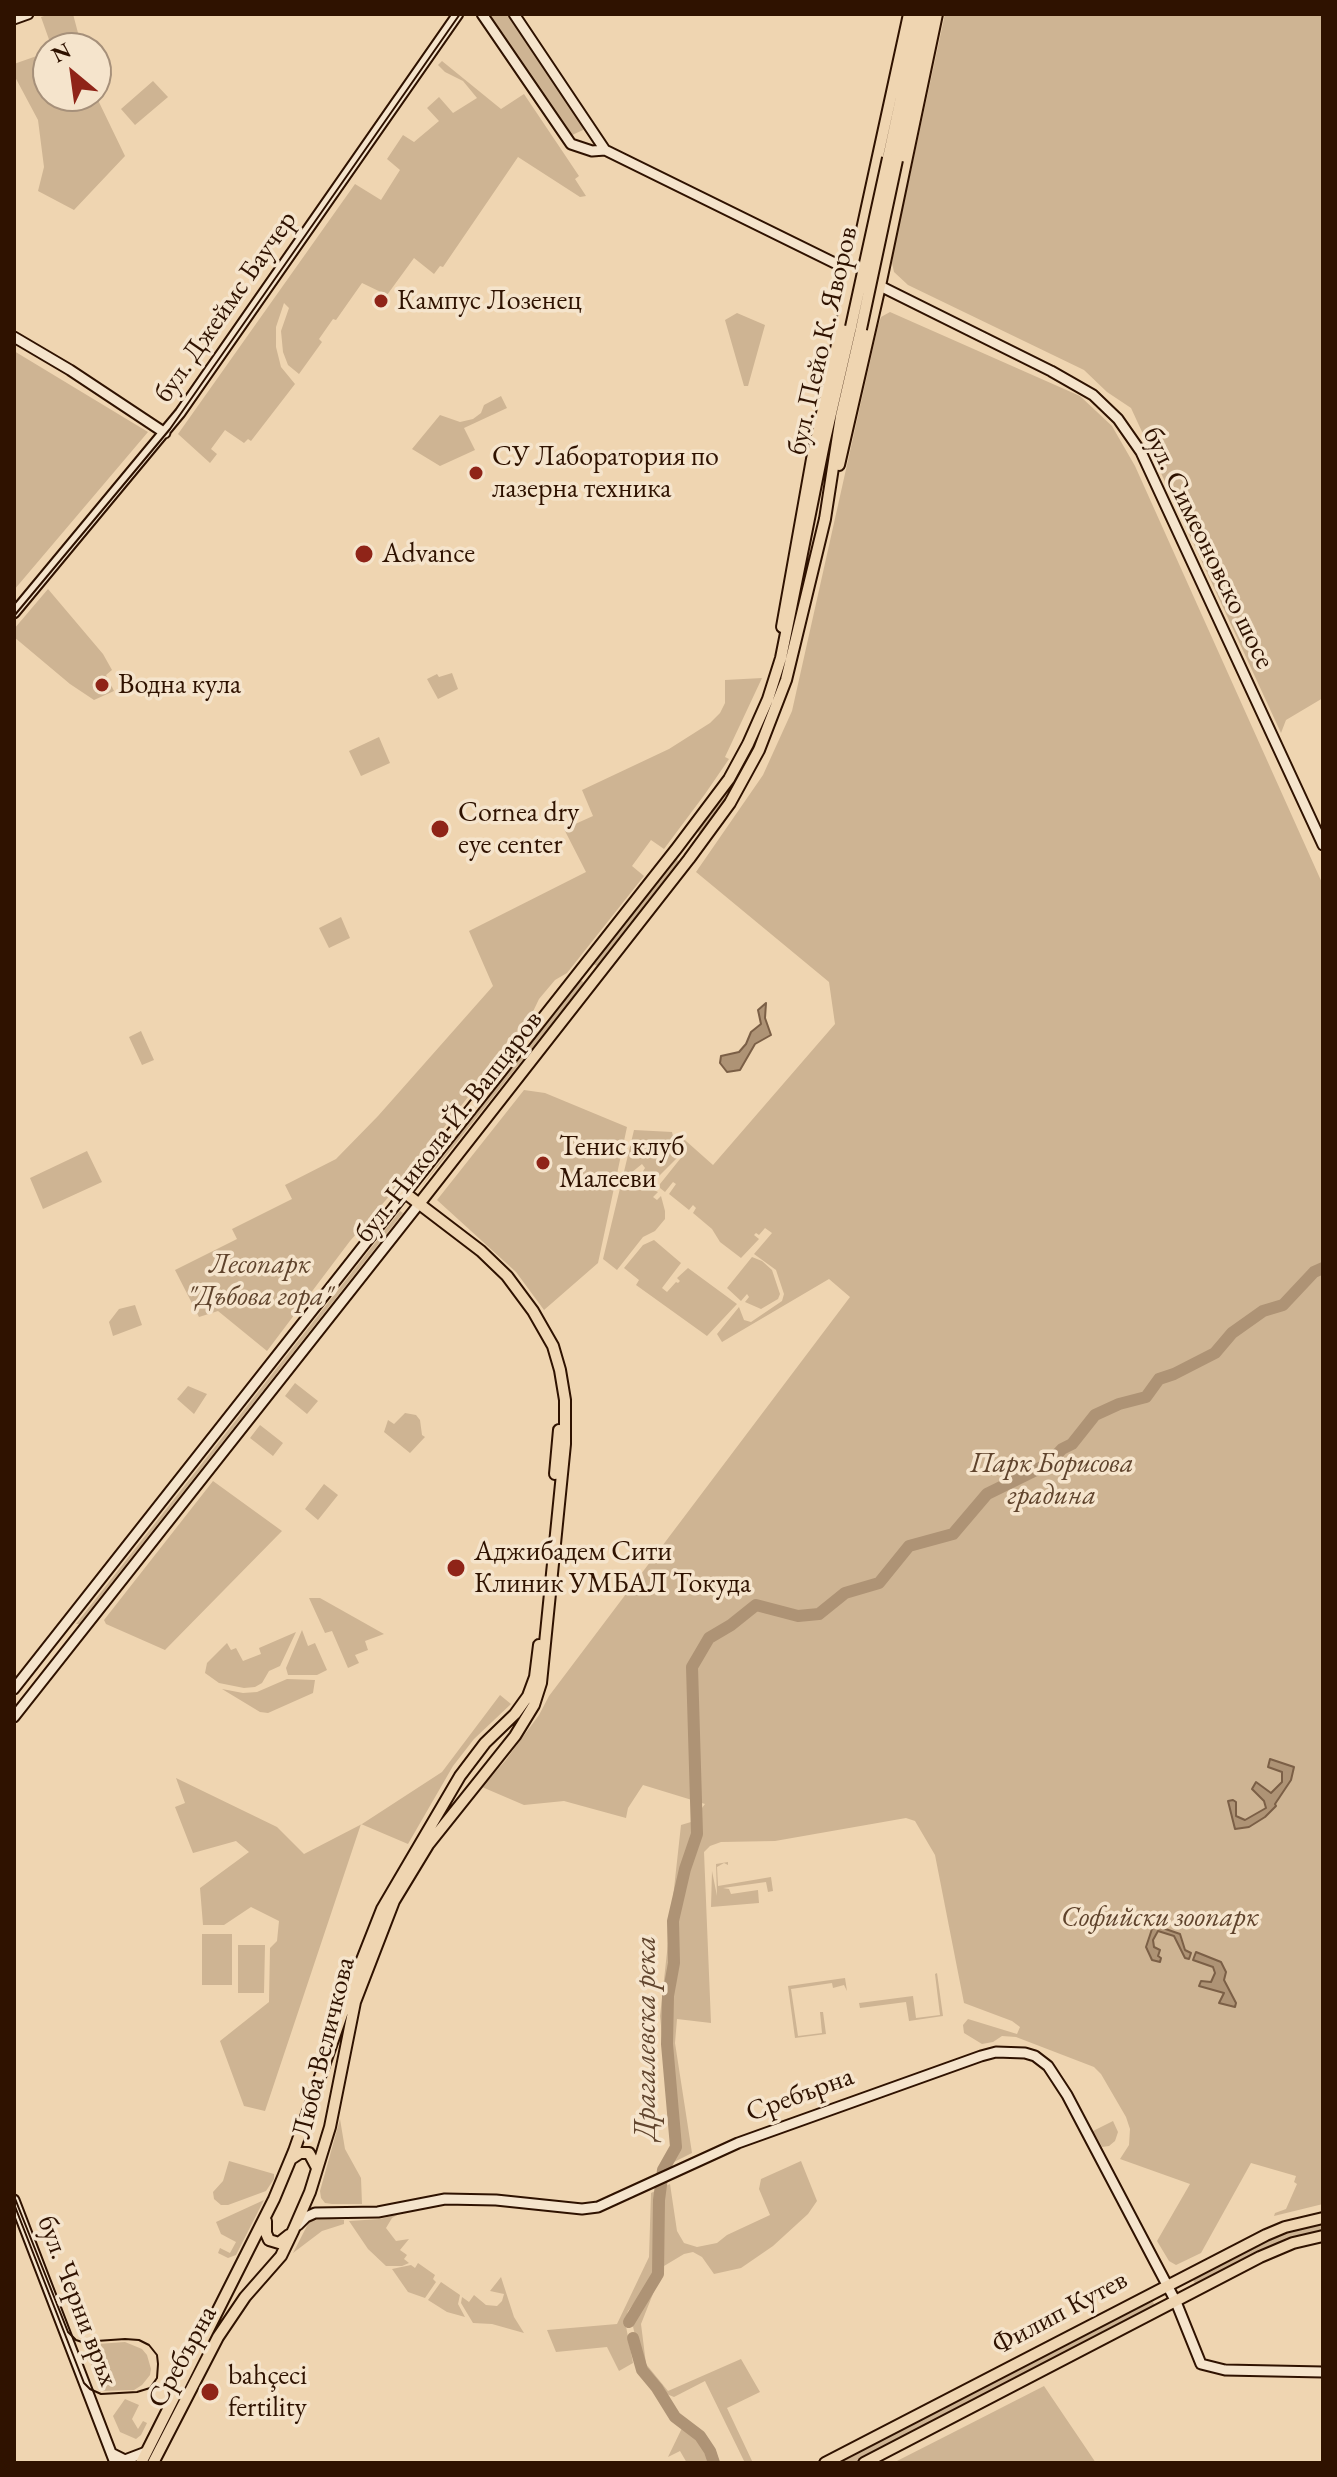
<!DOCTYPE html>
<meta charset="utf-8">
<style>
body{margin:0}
#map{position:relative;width:1337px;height:2477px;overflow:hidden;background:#efd5b1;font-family:"EB Garamond",serif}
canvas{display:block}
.frame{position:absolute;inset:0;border:16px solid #2f1200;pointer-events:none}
.north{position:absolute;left:32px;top:32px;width:80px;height:80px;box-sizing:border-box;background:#f5e4cc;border:2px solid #a6907a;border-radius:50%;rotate:331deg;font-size:22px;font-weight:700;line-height:32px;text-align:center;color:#2f1200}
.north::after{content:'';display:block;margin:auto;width:28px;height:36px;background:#8f2418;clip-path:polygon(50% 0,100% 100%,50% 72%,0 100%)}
</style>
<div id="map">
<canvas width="1337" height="2477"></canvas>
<div class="frame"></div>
<div class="north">N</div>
</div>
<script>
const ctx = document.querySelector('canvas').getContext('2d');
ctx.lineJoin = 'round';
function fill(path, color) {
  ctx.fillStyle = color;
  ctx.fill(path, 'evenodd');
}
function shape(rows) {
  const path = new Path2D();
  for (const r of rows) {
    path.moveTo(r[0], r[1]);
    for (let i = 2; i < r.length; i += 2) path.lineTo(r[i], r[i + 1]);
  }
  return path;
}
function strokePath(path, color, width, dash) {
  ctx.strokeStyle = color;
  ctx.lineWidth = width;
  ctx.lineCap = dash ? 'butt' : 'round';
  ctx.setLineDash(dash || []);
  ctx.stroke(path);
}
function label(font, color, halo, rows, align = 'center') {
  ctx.font = font + ' "EB Garamond",serif';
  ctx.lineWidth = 7;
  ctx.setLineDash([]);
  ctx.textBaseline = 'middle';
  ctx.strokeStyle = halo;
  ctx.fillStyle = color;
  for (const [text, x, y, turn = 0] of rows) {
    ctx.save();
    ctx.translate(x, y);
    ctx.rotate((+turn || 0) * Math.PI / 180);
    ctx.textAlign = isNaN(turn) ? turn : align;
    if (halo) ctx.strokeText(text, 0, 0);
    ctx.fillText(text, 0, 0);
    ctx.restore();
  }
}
fill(shape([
 [50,14,73,14,82,48,52,48,41,17],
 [488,14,510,14,584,126,583,130,570,136],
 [945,14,1323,14,1323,698,1286,720,1281,733,1131,408,1107,392,1084,370,908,285,894,272,892,263,894,249],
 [48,52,48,96,96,96,125,156,74,210,38,191,44,167,38,120,14,75,14,64],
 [442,61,501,109,524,94,579,176,575,179,586,196,580,197,518,157,443,267,440,266,434,274,414,258,387,295,362,283,336,320,333,319,319,339,322,342,299,374,288,365,283,352,281,331,289,308,284,303,276,327,276,347,281,367,295,384,251,441,248,439,244,443,225,430,211,449,217,454,210,463,178,434,355,184,381,200,400,170,387,159,403,135,414,142,439,121,427,108,439,97,453,113,477,98,463,81,445,72,438,65],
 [153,81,168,97,135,125,121,109],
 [890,312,1080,396,1112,426,1135,466,1323,885,1323,2204,1274,2216,1275,2213,1286,2209,1297,2184,1294,2182,1296,2176,1251,2163,1201,2253,1176,2265,1169,2261,1157,2241,1190,2184,1120,2159,1129,2145,1130,2129,1126,2117,1101,2074,1094,2067,1016,2037,1002,2036,993,2042,982,2044,964,2033,963,2025,968,2019,1017,2034,1020,2027,1012,2021,964,2003,935,1855,915,1821,906,1818,775,1841,721,1842,710,1846,704,1852,711,2023,677,2019,675,2043,692,2153,660,2169,673,2143,660,2016,681,1825,691,1822,705,1804,643,1785,628,1808,626,1818,564,1801,524,1805,482,1787,505,1761,539,1715,549,1696,850,1297,829,1279,722,1342,717,1334,739,1307,744,1320,751,1322,782,1301,784,1294,776,1270,754,1254,772,1233,765,1228,759,1235,756,1233,754,1235,759,1239,741,1258,720,1242,712,1229,693,1213,696,1208,693,1205,689,1210,669,1194,676,1184,673,1182,665,1192,660,1188,660,1184,684,1154,677,1133,713,1165,835,1024,829,982,696,872,763,775,792,711,878,326,881,317],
 [737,313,765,325,748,386,744,386,725,320],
 [856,328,779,685,764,727,749,760,733,788,699,834,698,831,730,787,747,758,778,685,834,421],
 [14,351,148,432,14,590],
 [501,396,507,408,464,428,475,450,440,466,412,449,440,415,460,422,473,419,481,413,484,405],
 [48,589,103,654,112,670,106,675,114,691,94,700,70,684,14,637,14,629],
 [452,673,458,689,438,699,427,679,437,674,439,677],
 [762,678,725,757,729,759,705,794,664,849,651,840,632,866,644,876,567,973,555,980,539,999,529,1020,392,1193,350,1241,267,1351,218,1311,199,1317,175,1270,237,1239,232,1229,292,1199,285,1185,336,1159,378,1116,493,986,469,931,586,872,564,829,593,816,582,790,669,749,710,723,720,713,725,703,725,680],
 [379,737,390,763,361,776,349,751],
 [677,858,678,862,597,966,593,964],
 [341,917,350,938,329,948,319,928],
 [581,980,584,983,418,1191,478,1110],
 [141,1031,154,1060,142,1065,129,1037],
 [524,1090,545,1093,627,1127,598,1263,544,1310,516,1272,437,1200],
 [634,1130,672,1132,678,1157,657,1178,655,1184,642,1173,645,1168,642,1164,626,1177,629,1185,633,1188,650,1188,658,1192,653,1197,657,1200,661,1196,665,1211,665,1219,655,1231,643,1237,617,1270,603,1259],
 [87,1151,102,1182,43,1209,30,1178],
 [400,1211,403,1213,79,1624,76,1624],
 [654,1240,681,1263,662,1288,667,1292,676,1282,678,1283,680,1281,677,1278,688,1268,737,1304,707,1336,636,1285,639,1280,624,1268,643,1245],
 [752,1257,762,1261,772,1270,780,1294,778,1299,761,1309,745,1302,749,1297,747,1294,741,1301,727,1288],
 [135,1305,142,1325,113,1336,109,1322,119,1309],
 [295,1383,318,1401,307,1414,285,1396],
 [188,1386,207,1394,194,1414,177,1399],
 [405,1413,416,1415,420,1420,422,1435,425,1437,410,1453,384,1432,388,1420,394,1424],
 [260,1425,283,1443,273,1456,250,1438],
 [213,1481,282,1531,165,1650,106,1624,104,1620],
 [324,1484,338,1495,318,1520,305,1509],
 [309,1598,320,1598,384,1634,365,1641,368,1650,355,1655,359,1663,348,1668,332,1631,325,1633],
 [302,1630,308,1646,315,1643,327,1670,317,1675,288,1675,286,1668],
 [296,1632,280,1666,269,1671,262,1683,255,1687,244,1688,219,1683,205,1673,207,1663,227,1643,231,1650,236,1648,243,1661,261,1654,259,1648],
 [287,1679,315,1680,313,1693,268,1713,260,1712,222,1689,243,1693,257,1692],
 [500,1695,511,1704,474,1739,453,1766,408,1844,361,1824,265,2111,244,2106,220,2041,269,2002,270,1948,277,1941,279,1921,251,1907,224,1925,203,1925,200,1888,249,1852,236,1841,193,1853,175,1807,185,1803,176,1778,277,1827,304,1854,362,1824,442,1772],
 [728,1862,728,1865,724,1863,717,1867,718,1886,771,1877,773,1891,768,1892,766,1882,723,1888,729,1889,731,1894,758,1890,759,1903,711,1907,712,1871,717,1896,716,1864],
 [202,1934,232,1934,232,1985,202,1985],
 [238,1945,265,1945,264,1993,238,1993],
 [937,1973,943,2016,909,2021,906,2002,860,2008,859,2003,913,1996,916,2018,940,2015,935,1974],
 [845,1978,847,1991,844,1985,833,1988,832,1983,791,1989,798,2036,822,2033,820,2012,823,2012,826,2034,795,2038,788,1986],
 [340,2119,345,2149,361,2178,362,2204,332,2204,325,2203,321,2198,320,2191],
 [1113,2121,1118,2132,1115,2141,1109,2146,1102,2147,1093,2131],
 [229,2161,274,2174,274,2179,266,2191,228,2205,221,2205,214,2199,213,2192,223,2181],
 [801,2161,817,2201,808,2214,773,2246,741,2268,714,2274,702,2257,693,2252,684,2254,664,2266,641,2324,646,2364,668,2391,741,2359,760,2392,727,2408,753,2463,745,2463,705,2381,674,2397,664,2393,642,2367,632,2322,635,2312,654,2287,661,2271,663,2187,670,2184,677,2231,684,2243,697,2247,717,2243,727,2235,770,2215,759,2189,761,2179],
 [657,2190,656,2264,650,2282,628,2311,625,2321,633,2363,619,2371,607,2347,556,2352,547,2330,617,2324,649,2257,651,2193],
 [264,2200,236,2255,228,2258,218,2253,220,2248,230,2253,236,2242,221,2234,216,2222],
 [399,2214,392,2218,386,2228,396,2241,409,2239,400,2250,407,2255,404,2259,409,2263,402,2266,386,2266,368,2249,349,2221,380,2219],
 [317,2218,344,2220,344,2224,322,2231,293,2253,309,2222],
 [1323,2223,1323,2231,1283,2242,1197,2287,1192,2278,1274,2236,1296,2228],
 [418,2263,435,2275,433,2279,436,2282,425,2298,408,2292,392,2269,411,2265,415,2268],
 [501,2277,514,2317,524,2333,492,2324,473,2323,461,2303,462,2297,469,2302,474,2295,486,2305,497,2306,502,2301,504,2294,490,2291],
 [441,2282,460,2295,458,2304,465,2317,447,2312,428,2300],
 [1152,2300,1156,2308,857,2463,839,2463],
 [125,2342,142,2349,147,2355,151,2369,150,2375,142,2385,134,2390,101,2391,84,2345],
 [1044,2386,1096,2463,893,2463,952,2433],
 [125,2399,139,2405,132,2419,138,2429,143,2421,147,2423,141,2435,136,2439,120,2432,113,2416],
 [683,2426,701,2441,712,2463,687,2463,680,2451,668,2457]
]), '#ceb493');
const water = shape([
 [766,1003,765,1018,771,1035,755,1044,740,1070,727,1072,720,1063,721,1056,739,1052,746,1044,751,1032,761,1024,758,1010,766,1003],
 [1270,1759,1294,1767,1291,1780,1275,1804,1276,1806,1265,1817,1249,1827,1235,1829,1228,1801,1233,1800,1236,1802,1236,1816,1245,1820,1266,1808,1264,1801,1252,1789,1256,1782,1271,1793,1282,1782,1282,1772,1268,1767,1270,1759],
 [1157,1926,1180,1934,1185,1950,1191,1953,1189,1959,1185,1958,1174,1936,1158,1931,1153,1940,1154,1947,1160,1950,1158,1956,1161,1958,1160,1962,1152,1960,1146,1947,1152,1929,1157,1926],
 [1196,1952,1221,1962,1226,1972,1224,1980,1236,2003,1235,2007,1219,2003,1224,1993,1199,1986,1201,1981,1211,1982,1215,1973,1213,1967,1193,1960,1196,1952]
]);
fill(water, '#ae9375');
strokePath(water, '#7b5f46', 2);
strokePath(shape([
 [629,2322,658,2274,659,2200,663,2170,676,2147,667,2044,668,1996,674,1963,673,1921,685,1869,697,1834,692,1667,709,1638,731,1625,756,1605,798,1616,819,1614,845,1593,879,1583,909,1546,953,1534,987,1494,1048,1464,1062,1449,1072,1444,1095,1415,1119,1404,1146,1397,1159,1379,1174,1374,1215,1353,1232,1333,1263,1311,1283,1305,1314,1272,1323,1268],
 [633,2338,642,2370,657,2388,675,2417,700,2436,710,2451,714,2463]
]), '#ae9375', 12);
const secondary = shape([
 [482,14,571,144,592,151,605,150],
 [514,14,605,150,857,274],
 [14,19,28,14],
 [874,283,1051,371,1093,395,1118,419,1141,452,1323,845],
 [14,337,70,370,165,433],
 [14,613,180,413,458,14],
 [14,1689,405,1193],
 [14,1717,419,1204],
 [14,2200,115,2463],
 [298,2225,306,2217,315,2213,378,2212,445,2199,496,2200,582,2209,598,2207,738,2143,981,2056,996,2052,1025,2053,1035,2056,1048,2066,1067,2095,1176,2302,1201,2364,1225,2370,1323,2372],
 [113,2454,125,2460,146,2452]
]);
const primary = shape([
 [888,158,919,14],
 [897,160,928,14],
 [839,465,880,286,937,14],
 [782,627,812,459,909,14],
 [419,1204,689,859,730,803,759,750,786,680,825,519,841,416,861,329],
 [555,1474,559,1430],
 [291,2159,300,2153,309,2153,317,2168],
 [266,2221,266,2233,269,2240,279,2243,289,2235],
 [141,2463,274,2199,294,2151,354,1980,382,1909,460,1776,485,1743,515,1714,528,1696,535,1677,539,1645],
 [153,2463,218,2337,245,2297,281,2256,293,2231,310,2192,330,2127,355,2002,394,1901,428,1845,515,1736,534,1705,541,1683,565,1444,565,1400,560,1370,553,1346,533,1311,507,1276,481,1251,405,1193,677,848,729,779,748,744,768,699,781,658,824,444,851,327],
 [825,2463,1266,2235,1285,2227,1323,2218],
 [864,2463,1260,2257,1293,2243,1323,2236]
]);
strokePath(secondary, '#2f1200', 13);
strokePath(primary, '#2f1200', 14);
strokePath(secondary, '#f5e4cc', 9);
strokePath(primary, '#efd5b1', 10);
strokePath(shape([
 [14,616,170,429,460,14],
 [14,2196,68,2332,76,2340,82,2342,125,2339,139,2340,149,2345,157,2355,158,2364,157,2378,150,2388,137,2392,101,2394,90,2389,84,2383,14,2204]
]), '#2f1200', 2);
const primaryBridge = shape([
 [851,327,888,158],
 [861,329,897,160]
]);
strokePath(primaryBridge, '#2f1200', 14, []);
strokePath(primaryBridge, '#efd5b1', 10);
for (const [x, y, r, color] of [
 [381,301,8,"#8f2418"],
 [476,473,8,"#8f2418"],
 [364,554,10,"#8f2418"],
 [102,685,8,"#8f2418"],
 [440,829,10,"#8f2418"],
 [543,1163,8,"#8f2418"],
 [456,1568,10,"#8f2418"],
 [210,2392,10,"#8f2418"]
]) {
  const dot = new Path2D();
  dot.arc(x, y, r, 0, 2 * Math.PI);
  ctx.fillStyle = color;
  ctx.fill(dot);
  strokePath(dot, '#f5e4cc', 3);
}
label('28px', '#2f1200', '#f5e4cc', [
 ["Кампус Лозенец",397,301],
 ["СУ Лаборатория по",492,457],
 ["лазерна техника",492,489],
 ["Advance",382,554],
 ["Водна кула",118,685],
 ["Cornea dry",458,813],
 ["eye center",458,845],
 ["Тенис клуб",559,1147],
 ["Малееви",559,1179],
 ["Аджибадем Сити",474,1552],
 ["Клиник УМБАЛ Токуда",474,1584],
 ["bahçeci",228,2376],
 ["fertility",228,2408]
], 'left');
label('28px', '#2f1200', '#f5e4cc', [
 ["бул. Джеймс Баучер",226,307,-55],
 ["бул. Пейо К. Яворов",823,341,-77],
 ["бул. Симеоновско шосе",1208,548,64],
 ["бул. Никола Й. Вапцаров",449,1127,-52],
 ["Люба Величкова",324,2048,-76],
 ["Сребърна",800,2095,-20],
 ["бул. Черни връх",77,2301,69],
 ["Филип Кутев",1060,2313,-28],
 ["Сребърна",183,2357,-61]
]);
label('italic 28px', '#5f432c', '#f5e4cc', [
 ["Лесопарк",260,1265],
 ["\"Дъбова гора\"",260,1297],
 ["Парк Борисова",1052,1464],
 ["градина",1052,1496],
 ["Софийски зоопарк",1160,1918]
]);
label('italic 30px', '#62462f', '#f5e4cc', [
 ["Драгалевска река",647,2038,-90]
]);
</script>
